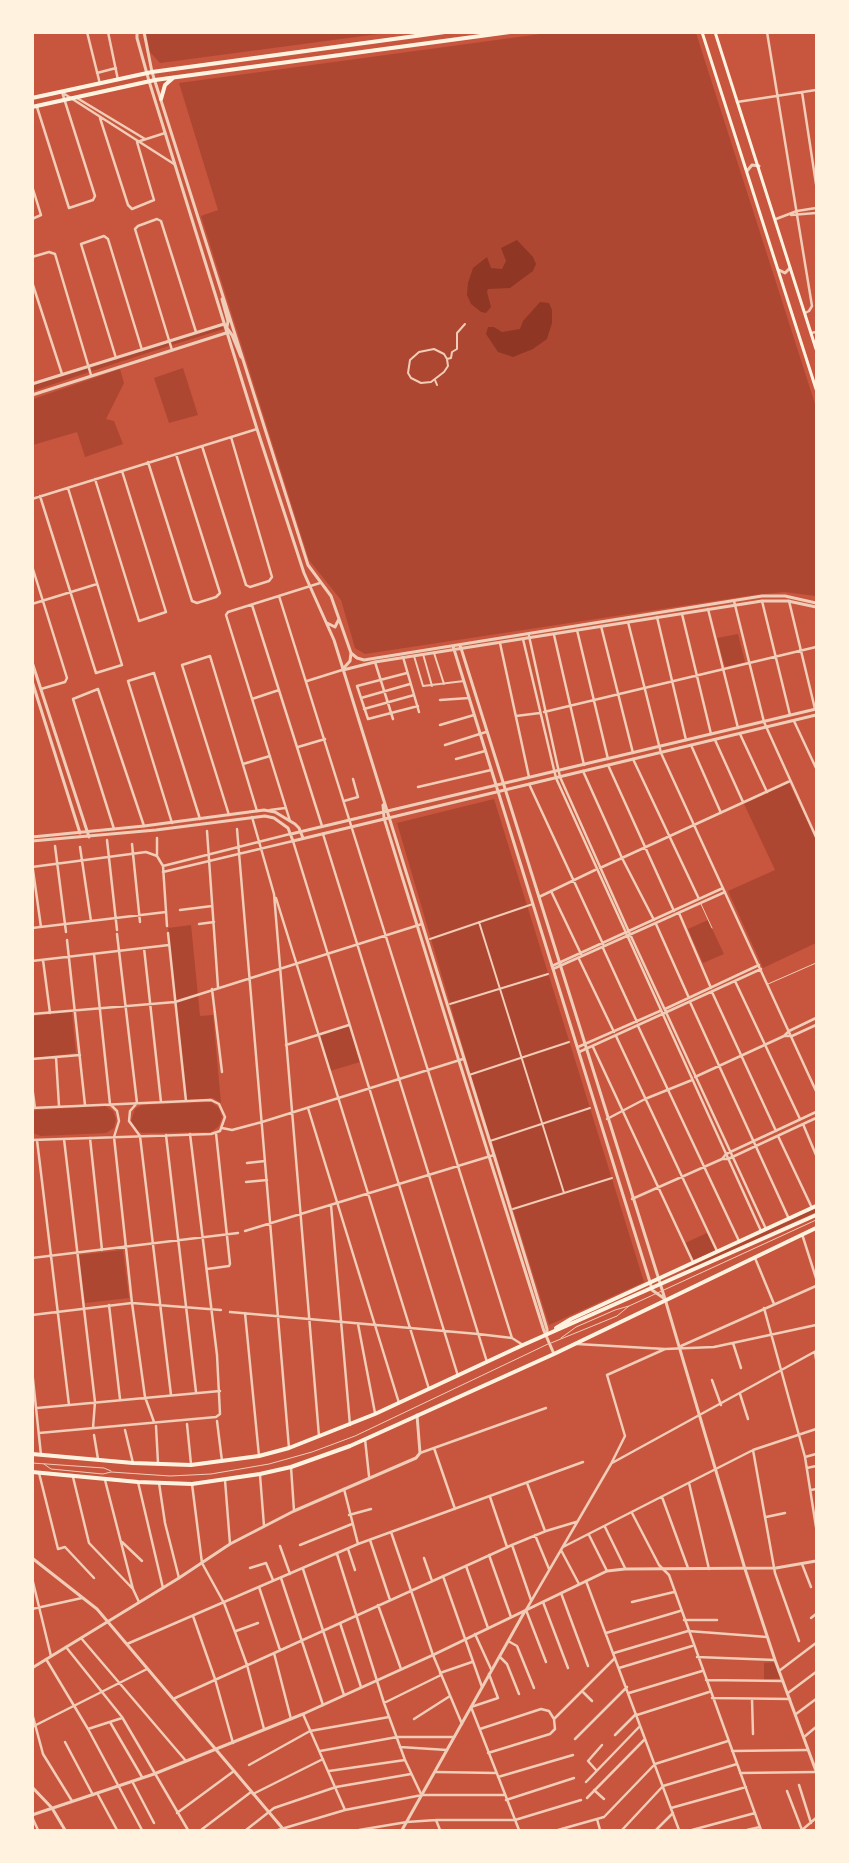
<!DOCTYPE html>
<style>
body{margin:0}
#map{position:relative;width:849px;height:1863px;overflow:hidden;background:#c8553d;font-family:"IBM Plex Sans",sans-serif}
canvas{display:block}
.frame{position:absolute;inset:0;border:34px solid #fff3e0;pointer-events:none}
</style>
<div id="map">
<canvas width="849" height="1863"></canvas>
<div class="frame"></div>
</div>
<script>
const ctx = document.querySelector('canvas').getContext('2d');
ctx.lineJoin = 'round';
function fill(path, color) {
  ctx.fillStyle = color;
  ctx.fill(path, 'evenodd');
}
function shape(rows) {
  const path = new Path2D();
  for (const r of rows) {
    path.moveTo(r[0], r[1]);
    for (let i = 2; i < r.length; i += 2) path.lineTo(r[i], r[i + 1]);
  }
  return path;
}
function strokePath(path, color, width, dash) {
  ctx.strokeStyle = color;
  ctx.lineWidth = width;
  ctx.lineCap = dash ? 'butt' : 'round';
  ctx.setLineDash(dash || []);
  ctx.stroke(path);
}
fill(shape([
 [146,33,386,33,160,63,150,52],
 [548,33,696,33,816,407,816,596,784,592,754,595,365,654,355,648,341,600,309,560,201,216,218,210,179,83],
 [222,325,224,329,172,345,171,341],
 [168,342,169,346,92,371,90,366],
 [87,367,89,372,33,391,32,384],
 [183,368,198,415,169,423,154,378],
 [120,369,124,383,106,419,114,421,123,444,85,457,77,432,33,445,33,399],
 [738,634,745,662,725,667,717,638],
 [789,783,816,839,816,943,763,968,728,891,775,870,744,804],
 [494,799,644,1282,549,1325,471,1075,397,823],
 [708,920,724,954,703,963,688,929],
 [191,925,200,1016,213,1015,221,1103,213,1098,187,1100,168,928],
 [72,1012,76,1053,33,1058,33,1016],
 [349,1025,360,1062,330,1071,318,1036],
 [211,1102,219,1108,222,1117,219,1126,211,1132,142,1133,138,1131,131,1121,135,1109,142,1105],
 [105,1106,113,1111,116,1119,114,1128,106,1133,41,1136,33,1133,32,1112,36,1110],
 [816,1208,816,1212,687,1271,685,1269],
 [707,1233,716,1251,693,1260,685,1243],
 [123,1250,129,1298,85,1303,79,1255],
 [776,1662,782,1678,764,1680,764,1663]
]), '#ae4732');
fill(shape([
 [517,240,533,257,536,264,533,271,510,288,488,289,487,292,491,307,486,313,481,312,471,304,467,295,468,283,473,268,487,257,491,268,502,269,506,261,501,248],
 [540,302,549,303,552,310,552,323,547,339,533,349,513,357,498,352,486,334,488,327,494,327,502,332,520,329,523,321]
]), '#8f3625');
strokePath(shape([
 [701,904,712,928],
 [768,984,816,963],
 [561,1338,576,1327,615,1310,629,1306,816,1220],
 [551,1343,617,1316,629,1306],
 [32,1463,104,1468,111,1471],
 [44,1464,51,1469,103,1474,111,1472,170,1476,211,1474,269,1464,312,1452,355,1436,548,1344]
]), '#f1ccb7', 1);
strokePath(shape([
 [447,359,448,366,444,372,431,382,421,383,411,378,408,373,410,360,419,352,434,349,444,354,447,359,451,358,452,352,457,349,457,333,465,324],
 [435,380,437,385],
 [434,653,444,684],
 [423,654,432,686],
 [414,656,423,686,464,681],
 [479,922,564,1193],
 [430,939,533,904],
 [450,1004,548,974],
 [469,1075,569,1042],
 [490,1141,590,1108],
 [513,1209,612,1178]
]), '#f1ccb7', 2);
strokePath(shape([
 [87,32,100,84],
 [108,32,118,80],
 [767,32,812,306,809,311,805,313],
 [97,73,116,68],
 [802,92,816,184],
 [63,93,174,164],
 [77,98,145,139],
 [737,102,816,90],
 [37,107,69,208,93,200,95,196,62,92],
 [100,118,128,205,132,209,154,200,137,142,165,133],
 [32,186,41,215,32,219],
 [791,215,816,213],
 [776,219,797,211,816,208],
 [32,257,49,252,55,254,91,375],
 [32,282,62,374],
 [811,333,816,332],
 [172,350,135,229,138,226,157,219,161,221,196,332],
 [116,358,81,244,104,236,108,239,142,350],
 [202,446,246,585,250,587,269,581,272,577,231,437],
 [148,462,192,601,197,603,216,597,220,593,176,454],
 [95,479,139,621,166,612,122,471],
 [40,496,96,673,122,665,68,488],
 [32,499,257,429],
 [32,566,67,678,65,682,41,689],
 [279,596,512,1338],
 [734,601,764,722,816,837],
 [762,601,790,715],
 [789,601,815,709],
 [32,604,97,584],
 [252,605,322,826],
 [708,609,738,728],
 [682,614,711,734],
 [657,617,686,740],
 [628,622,661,753,816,1091],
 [601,626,633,753],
 [577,630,608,759],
 [554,635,584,765],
 [529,636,560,777,629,932,766,1229],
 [523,639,556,778,761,1231],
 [500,643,529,777],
 [403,657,419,712],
 [375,662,393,719],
 [407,673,357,686,368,719,418,706],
 [307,681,342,670],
 [361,698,410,684],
 [252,699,279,690],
 [440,700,469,698],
 [364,709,414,695],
 [544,712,816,647],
 [516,716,540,713],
 [794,721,816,768],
 [440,725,474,715],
 [740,734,767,792],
 [715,740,743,802],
 [445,745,486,732],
 [691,745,721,813],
 [298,747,325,739],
 [456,759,485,751],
 [633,759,699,899],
 [243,764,270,756],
 [608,765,674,911],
 [583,771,622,858,654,920],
 [529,784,603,944],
 [418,787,491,770],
 [344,801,358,797,353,779],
 [270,810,285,808],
 [229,815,182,665,210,656,257,811],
 [252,817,274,894,319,1436],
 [290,821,226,615,228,612,320,583],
 [172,823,128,681,154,673,200,819],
 [114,829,73,699,98,689,144,826],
 [237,829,289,1448],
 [207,831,218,987],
 [323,834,487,1362],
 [157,838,157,856,163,866,167,926],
 [107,840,117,930],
 [132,844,140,922],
 [55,846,66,932],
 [80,847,91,921],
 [32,863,41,927],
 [163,866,290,834],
 [32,867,146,852,157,856],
 [600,868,790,781],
 [163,872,293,841,458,1376],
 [551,891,581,954],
 [539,897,595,870],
 [276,898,429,1389],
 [180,910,212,906],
 [679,913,711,988],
 [199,924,214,922],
 [656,924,689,998],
 [32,928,166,912],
 [168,933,186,1101],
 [117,934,137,1103],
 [67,940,85,1105],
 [144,948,161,1102],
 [603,948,637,1022],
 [94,954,110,1104,117,1111,119,1121,114,1137,132,1303,145,1397,154,1422],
 [579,959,614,1032],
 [43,960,50,1013],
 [32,961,169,945],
 [552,966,723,888],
 [553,969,725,892],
 [735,981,800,1119],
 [212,989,222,1072],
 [712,992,776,1131],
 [690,1002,789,1219],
 [665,1009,759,965],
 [32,1014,175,1002,422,924],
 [638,1026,739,1241],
 [616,1036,717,1251],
 [784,1036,792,1036,816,1025],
 [286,1045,349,1025],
 [578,1047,660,1011],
 [593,1047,693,1262],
 [579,1052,761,969],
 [56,1057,59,1106],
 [32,1059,80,1055],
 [695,1077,784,1036,789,1031,816,1018],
 [32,1086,35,1108],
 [137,1103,130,1111,129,1121,140,1136,171,1395],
 [32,1108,211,1100,219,1104,225,1117,220,1131,211,1134,32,1140],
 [308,1108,399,1403],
 [607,1119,645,1099,692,1080],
 [803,1124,816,1155],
 [222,1128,232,1130,262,1122,463,1059],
 [166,1135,196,1392],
 [778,1136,812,1208],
 [90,1138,102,1250],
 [64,1139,95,1402,93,1428],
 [37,1140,69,1405],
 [722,1159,726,1154,816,1112],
 [247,1163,265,1161],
 [246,1182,267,1180],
 [632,1199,722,1159,728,1159,816,1118],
 [331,1205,350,1425],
 [245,1231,494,1155],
 [802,1234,816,1278],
 [32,1258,238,1233],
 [755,1258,774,1304],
 [207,1269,229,1266,230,1264,216,1133],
 [109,1305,120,1399],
 [764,1308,805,1457,816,1527],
 [230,1312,478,1334,512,1338,523,1345],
 [245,1313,259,1456],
 [32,1315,132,1303,221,1310],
 [358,1324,375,1413],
 [733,1343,741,1368],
 [577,1344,665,1349,714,1347,816,1325],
 [681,1346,816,1286],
 [815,1352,816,1359],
 [32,1370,41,1455],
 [712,1380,721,1405],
 [740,1394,748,1419],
 [37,1408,220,1391],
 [217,1421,222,1461],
 [187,1424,191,1464],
 [156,1426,158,1463],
 [125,1430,133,1463],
 [39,1433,216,1417,220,1414,217,1355,190,1134],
 [94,1435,98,1459],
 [365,1439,369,1476],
 [434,1448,455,1509],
 [753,1450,775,1573,799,1641],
 [420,1453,546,1408],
 [805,1457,816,1454],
 [612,1463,816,1351],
 [291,1467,294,1511],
 [807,1468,816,1466],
 [39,1473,58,1549,65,1547,94,1578],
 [260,1475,264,1526],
 [73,1477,89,1543,133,1589],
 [105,1480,133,1589,139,1602],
 [225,1480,230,1544],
 [138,1482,163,1588],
 [159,1483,165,1523,179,1578],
 [527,1483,545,1531],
 [689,1483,709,1569],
 [192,1484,202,1563,224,1603,235,1632,247,1665,264,1729],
 [344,1489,358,1544],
 [811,1490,816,1489],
 [490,1497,507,1547],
 [662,1497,688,1568],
 [632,1513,659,1565,669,1575,761,1830],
 [349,1515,371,1509],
 [766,1517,785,1513],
 [605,1527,625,1568],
 [391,1532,433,1655,462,1724],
 [535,1535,549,1569],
 [589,1535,607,1571],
 [370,1540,390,1600],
 [122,1542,142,1561],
 [300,1545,352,1524],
 [512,1545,531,1600],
 [280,1546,290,1574],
 [563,1547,753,1450,816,1429],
 [348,1549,355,1570],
 [561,1550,579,1584],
 [337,1554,384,1703,405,1760,421,1794],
 [489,1555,511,1617],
 [424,1558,432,1581],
 [802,1564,811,1587],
 [466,1566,488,1628],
 [250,1568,266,1563,273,1580],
 [303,1569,344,1695],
 [443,1576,482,1687],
 [32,1578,51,1656],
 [281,1578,323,1705],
 [586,1581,679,1830],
 [259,1587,280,1650],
 [561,1593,588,1666],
 [543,1602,568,1668],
 [632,1602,674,1592],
 [378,1605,401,1669],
 [32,1609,82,1598],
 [193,1616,215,1679,233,1743],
 [811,1618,816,1614],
 [684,1620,717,1620],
 [340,1623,361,1687],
 [236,1631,258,1623],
 [606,1633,680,1611],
 [475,1634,491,1669],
 [81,1638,186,1761],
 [508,1641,517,1646,534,1688],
 [127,1644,358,1544,583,1462],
 [66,1647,122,1717,188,1830],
 [274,1653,291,1719],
 [614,1653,688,1631,767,1637],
 [500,1657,507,1664,519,1694],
 [697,1657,775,1660],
 [46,1659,88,1729,142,1830],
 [546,1662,526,1610,611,1464,625,1436,607,1375,665,1349],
 [619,1668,692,1646],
 [779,1671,816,1643],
 [440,1673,472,1662],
 [489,1674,498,1698,471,1707,519,1830],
 [706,1680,783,1681],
 [582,1691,592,1701],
 [629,1693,702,1671],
 [788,1693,816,1672],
 [712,1698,790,1699],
 [173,1699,512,1545,546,1531,576,1522],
 [752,1699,753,1734],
 [384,1703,441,1675],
 [32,1713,43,1754,72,1801],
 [303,1714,345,1810],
 [796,1714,816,1699],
 [637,1715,709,1692],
 [414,1719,450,1696],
 [554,1719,615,1658],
 [110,1722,142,1777],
 [32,1727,147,1669],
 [88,1729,122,1718],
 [480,1729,541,1709,549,1711,554,1719,555,1729,550,1734,488,1753],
 [615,1735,636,1714],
 [804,1737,816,1727],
 [575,1739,627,1687],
 [65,1742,93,1795],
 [400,1747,447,1750],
 [320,1751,397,1737,454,1737],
 [732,1751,808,1750],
 [249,1765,310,1731,389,1717],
 [596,1770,588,1761,602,1745],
 [329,1771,405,1760],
 [435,1772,496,1773],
 [740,1773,816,1772],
 [498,1777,573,1755],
 [132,1781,154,1823],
 [586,1782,640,1726],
 [799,1785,811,1823],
 [594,1790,604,1799],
 [787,1791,802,1830],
 [97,1793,117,1830],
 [253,1794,323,1759],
 [587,1798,645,1739],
 [506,1800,574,1778],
 [671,1808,746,1787],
 [177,1813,234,1771],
 [32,1817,38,1830],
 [597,1819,600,1830],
 [436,1820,440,1830],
 [201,1830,251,1792],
 [246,1830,274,1808,336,1787,411,1774],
 [278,1830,345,1810,422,1795,504,1795],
 [359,1830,407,1822,436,1820,515,1820,581,1800],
 [558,1830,604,1817,655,1764,728,1741],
 [622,1830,663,1786,737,1764],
 [656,1830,673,1813],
 [692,1830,755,1813],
 [747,1830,760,1827],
 [802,1830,816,1818]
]), '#f1ccb7', 2.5);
strokePath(shape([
 [137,32,137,38,149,81,257,429,304,573,334,640,494,1155,547,1329,547,1334],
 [144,32,152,72,308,565,331,596,351,653,350,661,342,670],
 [747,171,752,165,759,166],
 [779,270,785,273,790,268],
 [32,384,224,324,232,335,241,357],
 [32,395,226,333,228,321,222,299],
 [327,623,335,627,339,619],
 [460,645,665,1299,745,1569,775,1660,816,1771],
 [453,646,650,1282,652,1290,665,1299],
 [351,653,357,658,364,660,762,596,785,596,816,603],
 [32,662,89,837],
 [343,670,375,662,762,601,788,601,816,607],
 [32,681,80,833],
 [383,805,384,818,459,1061,544,1331,554,1354],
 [291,834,816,709],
 [32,837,144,826,264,810,275,812,295,824,299,828,303,838],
 [32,841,156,830,265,816,274,818,288,828,293,841,816,715],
 [32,1558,97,1609,284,1830],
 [32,1668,179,1578,230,1544,294,1511,416,1458,420,1453,417,1415],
 [32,1787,52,1808,65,1830],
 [32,1815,154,1774,303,1714,433,1655,607,1571,625,1569,776,1568,816,1561],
 [402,1830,525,1611]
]), '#f1ccb7', 3);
strokePath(shape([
 [702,32,816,389],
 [715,32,816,349]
]), '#fff3e0', 3);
strokePath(shape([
 [32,98,152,72,445,32],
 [161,99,165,85,173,78],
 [32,107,155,80,510,32],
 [556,1328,571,1319,816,1206],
 [32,1454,133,1463,191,1465,259,1456,289,1448,375,1414,523,1345,816,1215],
 [32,1472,138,1482,192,1484,260,1474,291,1467,350,1446,554,1354,816,1228]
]), '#fff3e0', 4);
</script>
